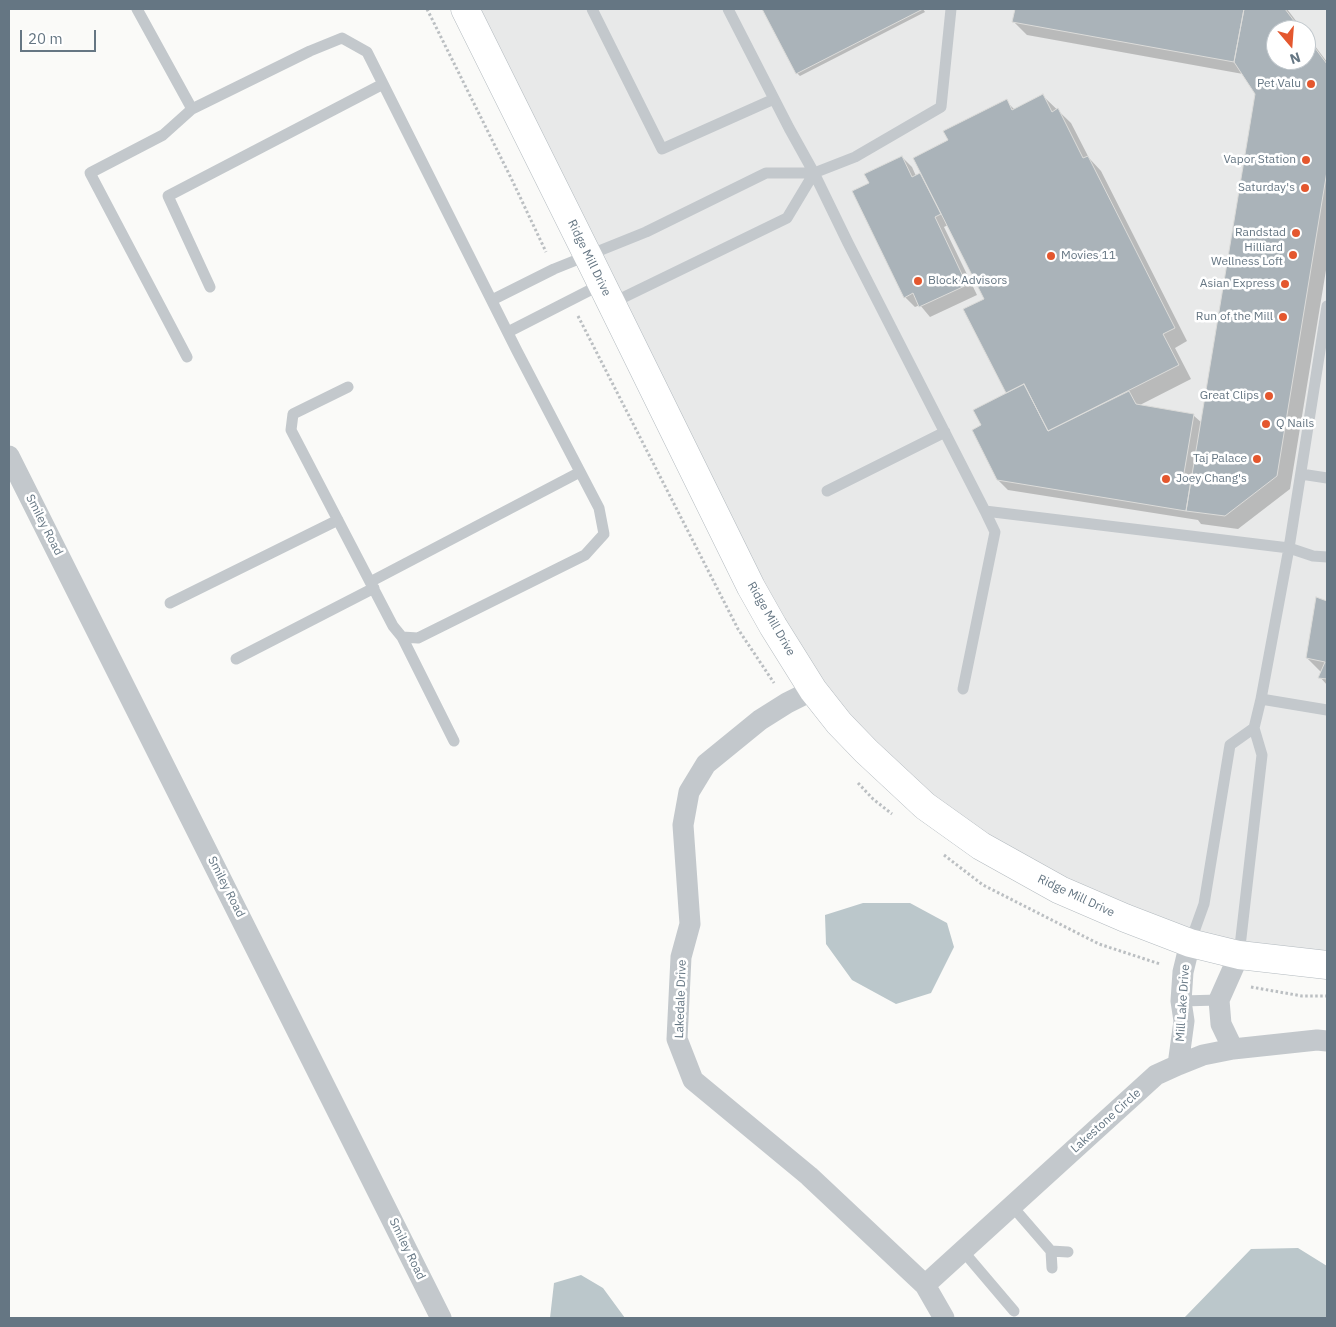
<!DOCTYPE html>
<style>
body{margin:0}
#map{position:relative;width:1336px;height:1327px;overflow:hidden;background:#fafaf8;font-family:"IBM Plex Sans",sans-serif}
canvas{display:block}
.frame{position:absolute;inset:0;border:10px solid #657683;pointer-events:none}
.north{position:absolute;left:1266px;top:20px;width:50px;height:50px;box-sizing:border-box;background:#fff;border:1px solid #c1c8cd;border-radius:50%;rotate:162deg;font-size:14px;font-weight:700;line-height:20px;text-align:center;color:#657683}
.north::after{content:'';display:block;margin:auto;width:18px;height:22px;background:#e4572e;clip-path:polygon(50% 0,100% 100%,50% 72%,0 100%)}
.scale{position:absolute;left:20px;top:30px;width:76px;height:22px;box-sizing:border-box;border:2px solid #657683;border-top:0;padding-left:6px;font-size:15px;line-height:18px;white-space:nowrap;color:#657683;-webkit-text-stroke:4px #fff;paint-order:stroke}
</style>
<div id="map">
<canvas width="1336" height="1327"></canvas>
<div class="frame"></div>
<div class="north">N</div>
<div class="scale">20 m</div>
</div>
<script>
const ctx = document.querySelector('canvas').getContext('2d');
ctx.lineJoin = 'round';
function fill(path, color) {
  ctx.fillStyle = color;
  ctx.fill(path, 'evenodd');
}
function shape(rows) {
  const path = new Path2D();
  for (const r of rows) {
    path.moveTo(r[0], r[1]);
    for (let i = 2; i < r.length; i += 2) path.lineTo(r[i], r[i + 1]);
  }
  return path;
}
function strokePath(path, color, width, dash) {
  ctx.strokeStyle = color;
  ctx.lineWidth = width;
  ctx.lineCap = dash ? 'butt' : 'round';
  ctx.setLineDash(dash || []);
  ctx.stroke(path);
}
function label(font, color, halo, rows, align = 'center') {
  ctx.font = font + ' "IBM Plex Sans",sans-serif';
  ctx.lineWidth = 5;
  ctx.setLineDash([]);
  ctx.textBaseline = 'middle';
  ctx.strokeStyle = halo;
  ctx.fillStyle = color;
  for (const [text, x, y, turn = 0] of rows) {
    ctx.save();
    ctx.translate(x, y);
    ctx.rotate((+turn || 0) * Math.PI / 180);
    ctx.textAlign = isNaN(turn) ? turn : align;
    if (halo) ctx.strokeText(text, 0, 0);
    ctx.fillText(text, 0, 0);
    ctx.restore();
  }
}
fill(shape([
 [465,9,1327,9,1327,966,1247,953,1019,873,841,718,749,582],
 [1276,30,1306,30,1306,60,1276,60]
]), '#e8e9e9');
fill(shape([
 [863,903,910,903,947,923,954,947,931,993,896,1004,852,980,826,944,825,915],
 [1298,1248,1327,1266,1327,1318,1184,1318,1251,1249],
 [581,1275,603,1288,625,1318,550,1318,554,1283]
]), '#bbc7cb');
fill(shape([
 [764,9,923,9,925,12,800,76,797,73],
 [1016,9,1287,9,1303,30,1276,30,1276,60,1306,60,1306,34,1327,62,1327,264,1290,489,1238,529,1201,524,1198,520,1008,490,998,480,983,426,1008,393,1007,392,986,300,948,225,944,227,977,295,930,317,920,305,915,307,905,297,870,184,902,157,912,167,916,176,922,174,950,141,1006,101,1015,110,1043,96,1071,123,1089,158,1101,171,1187,341,1175,348,1191,379,1138,406,1193,415,1202,423,1256,94,1243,74,1027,35,1014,22],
 [1317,599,1327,602,1327,685,1320,677,1322,672,1320,671,1307,658]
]), '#0003');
const building = shape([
 [762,9,923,9,796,74,762,9],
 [1015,9,1244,9,1234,62,1012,22,1015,9],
 [1244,9,1285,9,1301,30,1276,30,1276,60,1306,60,1306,36,1327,64,1327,171,1277,476,1225,516,1186,511,1255,94,1234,62,1244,9],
 [1043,94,1052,112,1058,108,1083,158,1088,156,1175,328,1163,334,1179,365,1048,431,1024,384,1006,393,963,309,984,299,913,158,948,140,943,131,1007,99,1012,110,1043,94],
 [902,156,912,177,920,173,941,214,935,217,967,285,919,307,913,293,904,298,852,191,869,183,864,174,902,156],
 [1024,384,1048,431,1129,391,1136,404,1194,414,1183,479,1191,480,1186,511,997,480,972,430,981,425,973,410,1024,384],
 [1316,597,1327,601,1327,679,1318,678,1325,662,1306,658,1316,597]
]);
fill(building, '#aab3b9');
strokePath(building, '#dcdcda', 1);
const secondary = shape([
 [465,9,592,264,751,587,773,626,813,690,839,723,866,751,925,806,981,846,1060,890,1125,918,1190,943,1239,955,1327,965]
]);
strokePath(secondary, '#b3babf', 29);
strokePath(shape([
 [427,9,512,180,546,252],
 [578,316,738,629,774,683],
 [858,783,873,799,892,814],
 [944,855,983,885,1099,944,1160,964],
 [1251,987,1302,996,1327,996]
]), '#bbbfc2', 3, [2.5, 2.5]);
strokePath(shape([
 [137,9,192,109],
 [592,9,662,149,774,99],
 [728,9,789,128,814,173,848,243,985,511,1289,548,1313,556,1327,557],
 [210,287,168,196,383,84],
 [492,300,554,269,646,232,766,173,814,173,855,157,941,107,951,9],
 [612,303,787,218,814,173],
 [508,332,602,284],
 [187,357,90,173,163,135,192,109,310,51,342,38,367,52,517,351,599,508,604,534,585,555,418,638,402,637,393,626,291,430,293,414,348,387],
 [1301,474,1327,478],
 [827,491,945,432],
 [370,582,580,472],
 [170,603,338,520],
 [402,637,454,741],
 [236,659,374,588],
 [963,689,995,532,985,511],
 [1261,699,1327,710],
 [1190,943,1204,904,1230,745,1254,728],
 [1239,955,1262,755,1254,728,1261,699,1289,548,1327,306],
 [1181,1001,1219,1000],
 [1012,1206,1051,1251,1052,1268],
 [963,1251,1014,1311],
 [1051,1251,1068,1252]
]), '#c3c8cc', 11);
strokePath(shape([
 [9,456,441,1318],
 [813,690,787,703,760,720,706,764,689,792,683,825,690,924,681,957,677,1039,693,1080,809,1176,925,1285,944,1318],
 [1233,1049,1221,1024,1219,1000,1239,955],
 [1178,1065,1184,1021,1181,1001,1183,972,1190,943],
 [925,1285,1156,1075,1178,1065,1203,1055,1233,1049,1317,1040,1327,1041]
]), '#c3c8cc', 21);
strokePath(secondary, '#fff', 28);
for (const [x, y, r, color] of [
 [1311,84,5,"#e4572e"],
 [1306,160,5,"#e4572e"],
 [1305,188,5,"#e4572e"],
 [1296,233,5,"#e4572e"],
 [1293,255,5,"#e4572e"],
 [1051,256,5,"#e4572e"],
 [918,281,5,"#e4572e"],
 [1285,284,5,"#e4572e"],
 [1283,317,5,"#e4572e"],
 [1269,396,5,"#e4572e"],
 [1266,424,5,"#e4572e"],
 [1257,459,5,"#e4572e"],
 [1166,479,5,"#e4572e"]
]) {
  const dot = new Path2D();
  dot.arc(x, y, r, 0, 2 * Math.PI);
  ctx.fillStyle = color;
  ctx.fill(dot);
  strokePath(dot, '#fff', 2);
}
label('12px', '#657683', '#fff', [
 ["Pet Valu",1301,84],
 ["Vapor Station",1296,160],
 ["Saturday's",1295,188],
 ["Randstad",1286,233],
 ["Hilliard",1283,248],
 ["Wellness Loft",1283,262],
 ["Movies 11",1061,256,"left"],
 ["Block Advisors",928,281,"left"],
 ["Asian Express",1275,284],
 ["Run of the Mill",1273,317],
 ["Great Clips",1259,396],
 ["Q Nails",1276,424,"left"],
 ["Taj Palace",1247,459],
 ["Joey Chang's",1176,479,"left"]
], 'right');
label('12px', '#657683', '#fff', [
 ["Ridge Mill Drive",589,258,64],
 ["Smiley Road",44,525,63],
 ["Ridge Mill Drive",771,619,60],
 ["Smiley Road",226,887,63],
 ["Ridge Mill Drive",1076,896,25],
 ["Lakedale Drive",681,999,-88],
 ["Mill Lake Drive",1183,1003,-86],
 ["Lakestone Circle",1106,1121,-42],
 ["Smiley Road",407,1249,64]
]);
</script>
